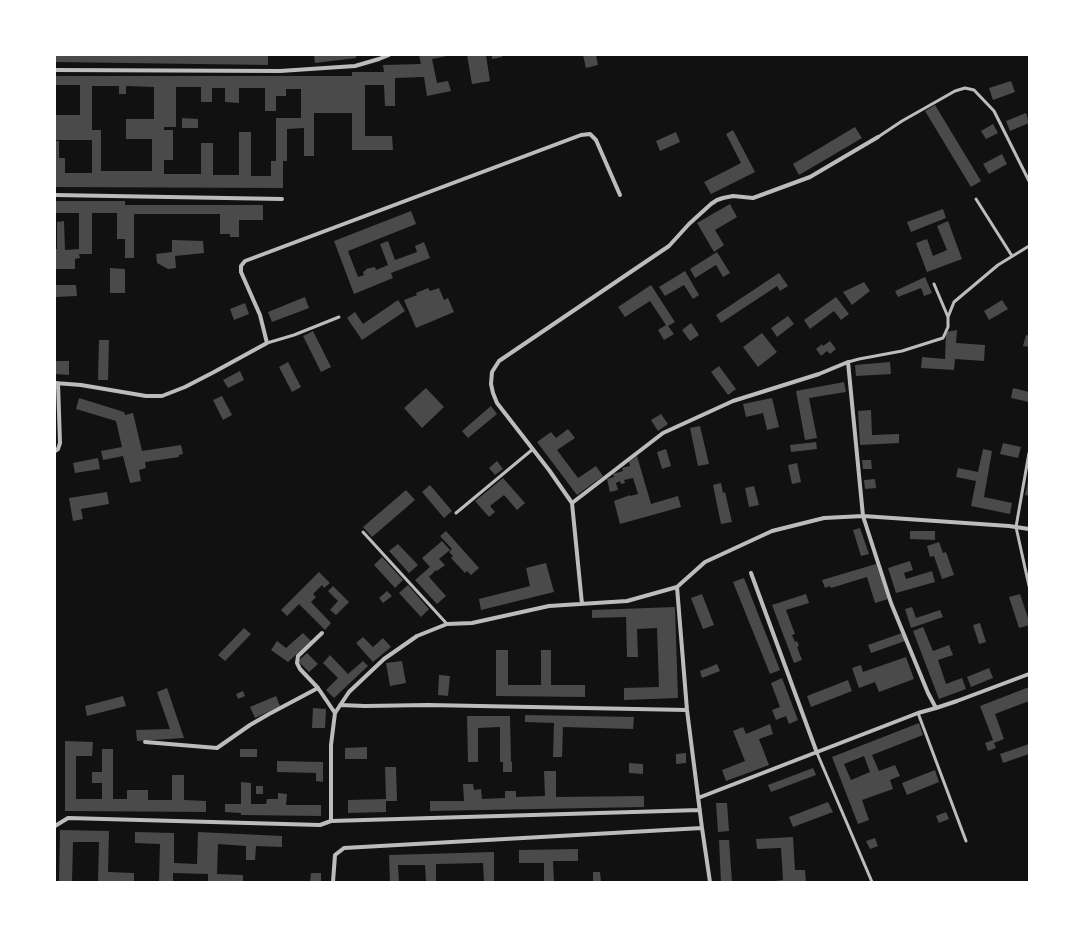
<!DOCTYPE html>
<style>
body{margin:0}
#map{position:relative;width:1084px;height:937px;overflow:hidden;background:#111;font-family:"Open Sans",sans-serif}
canvas{display:block}
.frame{position:absolute;inset:0;border:56px solid #fff;pointer-events:none}
</style>
<div id="map">
<canvas width="1084" height="937"></canvas>
<div class="frame"></div>
</div>
<script>
const ctx = document.querySelector('canvas').getContext('2d');
ctx.lineJoin = 'round';
function fill(path, color) {
  ctx.fillStyle = color;
  ctx.fill(path, 'evenodd');
}
function shape(rows) {
  const path = new Path2D();
  for (const r of rows) {
    path.moveTo(r[0], r[1]);
    for (let i = 2; i < r.length; i += 2) path.lineTo(r[i], r[i + 1]);
  }
  return path;
}
function strokePath(path, color, width, dash) {
  ctx.strokeStyle = color;
  ctx.lineWidth = width;
  ctx.lineCap = dash ? 'butt' : 'round';
  ctx.setLineDash(dash || []);
  ctx.stroke(path);
}
fill(shape([
 [55,55,268,55,268,65,55,62],
 [314,55,356,55,356,58,315,63],
 [419,55,452,55,432,59,437,83,448,81,451,91,427,96,424,77,395,78,395,106,385,106,384,85,365,85,365,136,392,136,393,150,352,150,352,113,314,113,314,156,304,156,304,128,287,129,287,161,283,161,283,188,55,187,55,141,59,141,59,158,65,158,65,173,92,173,92,140,55,140,55,115,80,115,80,85,55,85,55,76,352,76,352,72,384,72,383,65,421,64],
 [92,86,119,86,119,94,126,94,126,86,154,87,154,119,126,119,126,139,152,139,152,171,101,171,101,130,92,130],
 [176,87,201,87,201,102,212,102,212,88,225,88,225,102,239,103,239,88,265,88,265,111,276,111,276,96,286,96,286,89,301,89,301,118,276,118,276,161,271,161,271,176,251,176,251,132,239,132,239,175,213,175,213,143,201,143,201,174,164,174,164,160,173,160,173,130,164,130,164,127,176,127],
 [467,55,486,55,490,81,472,84],
 [492,55,502,55,502,57,492,59],
 [583,55,596,55,598,65,586,68],
 [1011,81,1015,92,993,100,989,88],
 [935,105,981,181,971,187,925,111],
 [1026,113,1029,123,1010,131,1006,121],
 [182,118,198,119,198,128,182,128],
 [993,124,998,133,986,139,981,131],
 [855,127,862,138,799,175,793,164],
 [733,130,755,172,711,194,704,182,741,163,726,134],
 [676,132,680,142,660,151,656,141],
 [1002,154,1007,164,989,174,983,164],
 [55,201,125,201,125,205,263,205,263,220,239,220,239,237,230,237,230,234,220,234,220,214,134,214,134,258,125,258,125,239,117,239,117,213,92,213,92,254,79,254,80,258,75,259,75,269,55,269,55,249,57,249,57,222,64,221,65,250,79,249,79,213,55,213],
 [730,204,737,217,715,230,724,245,714,252,697,223],
 [943,209,946,218,911,232,907,222],
 [411,211,416,224,348,251,358,277,364,275,363,272,366,270,366,269,375,267,376,270,388,265,380,244,388,241,395,260,417,252,415,246,424,242,430,258,391,273,393,278,354,294,334,241],
 [948,221,962,259,927,272,916,243,927,239,933,256,947,250,937,226],
 [172,240,203,241,204,253,175,256,176,268,168,269,157,263,156,254,172,252],
 [717,252,730,273,723,277,716,265,695,278,690,269],
 [110,268,125,269,125,293,110,293],
 [685,271,699,295,693,299,684,285,665,296,659,287],
 [779,273,788,286,780,291,777,286,721,323,716,315],
 [925,277,932,293,924,296,921,288,898,297,895,291],
 [864,282,870,291,852,305,843,292],
 [55,285,76,285,77,296,55,297],
 [651,285,675,322,668,326,674,334,664,340,658,330,666,325,650,301,625,317,618,307],
 [428,288,430,291,439,288,444,300,448,298,454,312,416,328,404,300,417,295,416,293],
 [305,297,309,308,272,322,268,312],
 [836,297,849,314,841,320,834,311,810,329,804,320],
 [398,300,405,311,362,340,347,318,355,312,363,324],
 [1002,300,1008,309,989,320,984,311],
 [245,303,249,314,234,320,230,309],
 [788,316,794,324,777,337,771,328],
 [691,323,699,335,690,341,682,330],
 [957,330,956,343,985,345,984,361,955,359,954,370,921,368,922,357,945,359,946,332],
 [313,331,331,367,321,372,303,336],
 [762,333,777,352,758,367,743,347],
 [1026,335,1029,336,1029,347,1023,346],
 [99,340,109,340,108,380,98,380],
 [830,341,836,349,830,354,827,351,821,356,816,349,822,344,823,346],
 [55,361,69,361,69,375,55,374],
 [288,362,301,387,292,392,279,367],
 [890,362,891,374,856,376,855,365],
 [719,366,736,389,728,395,711,372],
 [240,371,244,380,228,388,223,380],
 [844,382,846,392,809,398,817,438,805,440,796,391],
 [426,388,444,407,422,428,404,408],
 [1013,388,1029,392,1029,402,1011,398],
 [222,396,232,415,223,420,213,400],
 [79,398,124,412,125,415,133,413,142,451,181,445,183,454,179,455,179,457,145,462,146,468,139,470,141,481,130,483,123,456,103,460,101,451,122,447,116,421,76,409],
 [772,398,779,427,767,430,763,413,746,417,743,404],
 [491,406,497,414,468,438,462,431],
 [871,410,872,435,899,434,899,443,860,445,858,411],
 [661,414,668,424,658,431,651,420],
 [700,426,709,464,698,466,690,428],
 [568,429,575,438,557,450,578,478,596,466,603,476,577,495,537,442,551,432,556,438],
 [816,442,817,449,791,452,790,445],
 [1003,443,1021,447,1018,458,1000,454],
 [666,449,671,466,662,469,657,452],
 [983,449,992,451,984,497,1012,503,1010,514,971,506,976,481,956,477,958,468,978,472],
 [637,456,651,504,678,496,681,507,620,524,614,501,630,495,630,496,638,494,633,478,624,480,625,483,621,484,620,481,616,483,618,490,610,492,607,479,614,477,613,474,623,471,622,468,630,466,629,462],
 [98,458,100,469,75,473,73,463],
 [862,460,871,460,872,469,863,469],
 [497,461,503,469,495,475,489,468],
 [797,463,801,482,792,484,788,465],
 [503,478,525,503,517,510,504,495,490,506,495,512,489,517,475,501],
 [875,479,876,488,865,489,864,480],
 [1028,481,1029,481,1029,496,1025,495],
 [721,483,723,493,725,492,732,522,721,524,713,485],
 [430,485,452,511,444,518,422,492],
 [754,486,759,505,749,507,745,488],
 [406,490,415,500,372,537,363,527],
 [107,492,109,504,81,509,83,519,73,521,69,498],
 [860,528,869,554,861,556,853,530],
 [446,531,479,568,471,575,467,571,465,573,451,558,453,556,449,552,452,549,440,536],
 [910,531,935,531,935,540,910,539],
 [442,541,450,550,439,559,445,565,437,571,436,570,429,577,446,596,437,604,415,580,430,567,422,558],
 [939,542,943,553,946,552,954,575,942,579,934,556,930,557,927,546],
 [398,544,418,565,409,573,389,551],
 [382,557,403,580,395,588,374,565],
 [910,561,913,570,904,573,906,579,932,571,935,582,896,593,888,568],
 [546,563,554,592,481,610,479,599,530,586,526,568],
 [876,564,888,599,875,603,867,577,831,588,830,586,825,588,822,580],
 [319,572,330,583,324,588,322,585,313,594,316,597,311,602,331,623,325,630,299,604,287,616,281,610],
 [744,578,780,670,770,674,733,582],
 [408,585,429,609,421,617,399,593],
 [333,586,349,602,336,615,330,610,338,601,328,591],
 [387,591,392,596,383,603,379,598],
 [702,594,714,625,703,629,691,598],
 [806,594,809,603,786,610,795,634,792,635,795,642,797,641,799,646,797,647,802,660,794,663,772,605],
 [1020,594,1029,621,1029,625,1019,628,1009,597],
 [675,607,678,698,624,700,624,688,659,687,657,628,637,629,638,657,627,657,626,617,592,618,592,610],
 [912,607,916,618,940,610,943,617,911,628,905,609],
 [980,623,986,642,979,644,973,625],
 [923,627,933,651,949,645,953,655,938,660,946,684,962,678,966,689,939,699,913,631],
 [244,628,251,634,225,661,218,655],
 [303,633,311,641,288,662,271,650,277,641,286,648],
 [902,633,905,641,871,653,868,645],
 [363,637,373,647,383,638,391,647,373,662,356,643],
 [496,650,508,650,508,685,541,685,541,650,551,650,551,685,585,685,585,697,496,696],
 [307,653,318,664,309,672,298,661],
 [330,655,348,674,363,661,368,666,334,698,326,690,338,678,323,663],
 [906,657,914,679,879,692,875,682,859,688,852,668,861,665,863,672],
 [402,661,406,683,390,686,386,663],
 [717,664,720,671,702,678,700,671],
 [989,668,993,678,971,687,967,677],
 [439,675,450,676,448,696,438,695],
 [782,678,798,720,789,724,786,716,776,720,772,710,780,707,771,683],
 [848,680,852,691,811,707,807,696],
 [1029,687,1029,701,995,714,1004,739,994,743,996,748,988,751,985,743,993,740,980,706],
 [167,688,184,738,137,741,136,730,170,729,157,692],
 [243,691,245,696,238,699,236,694],
 [123,696,126,706,87,716,85,706],
 [276,696,280,706,255,718,250,707],
 [313,708,326,709,325,728,312,728],
 [525,715,634,717,633,729,563,727,562,757,553,757,554,723,525,722],
 [467,716,510,716,511,762,512,762,512,772,503,772,503,762,500,762,500,727,478,728,478,762,468,762],
 [919,723,923,735,872,755,879,771,895,765,900,776,890,780,893,789,862,800,869,820,858,824,832,757],
 [864,756,870,772,851,780,844,764],
 [770,724,773,734,759,739,769,765,726,781,722,770,745,761,733,731,743,727,746,734],
 [65,741,93,742,92,756,76,756,76,799,102,799,102,783,92,783,92,772,102,772,102,749,113,749,113,799,127,799,127,790,148,790,148,800,172,800,172,775,184,775,184,800,206,801,206,812,65,811],
 [1029,744,1029,754,1003,763,1000,754],
 [367,747,367,759,345,759,345,748],
 [240,749,257,749,257,757,240,757],
 [686,753,686,763,676,764,676,754],
 [277,761,323,762,323,782,316,781,316,773,277,772],
 [629,763,643,764,643,774,629,773],
 [385,767,396,767,397,801,386,801,386,812,348,813,348,800,386,799],
 [813,768,816,775,771,792,768,785],
 [935,770,939,782,907,795,902,783],
 [544,771,556,771,556,797,644,796,644,807,430,811,430,801,464,801,463,784,473,784,474,790,481,789,482,799,505,798,505,791,516,791,516,797,545,796],
 [241,782,251,783,251,804,266,804,267,799,278,799,278,793,287,794,286,805,321,805,321,816,241,815,241,813,225,812,225,804,241,804],
 [256,786,263,786,263,794,256,794],
 [828,802,833,812,793,827,789,817],
 [716,803,727,803,729,831,718,832],
 [946,812,949,819,939,823,936,816],
 [60,830,109,831,108,872,134,873,134,882,98,882,99,842,73,842,72,882,59,882],
 [135,832,174,833,174,863,197,864,198,832,282,836,282,847,256,846,255,860,246,860,246,846,218,844,217,874,243,875,243,882,208,882,208,874,173,873,173,882,159,882,160,844,135,843],
 [793,837,795,870,805,870,806,882,774,882,774,881,783,880,781,848,757,849,756,839],
 [875,838,878,846,870,849,866,841],
 [719,840,729,840,732,882,721,882],
 [578,849,578,861,553,861,554,882,544,882,544,863,519,863,519,850],
 [494,852,494,882,484,882,483,863,436,864,436,882,426,882,425,865,398,865,399,882,390,882,389,855],
 [593,872,600,872,601,882,593,882],
 [311,873,321,873,321,882,310,882]
]), '#4a4a4a');
strokePath(shape([
 [878,137,902,121,955,91,965,88,974,90,994,111,1029,181],
 [976,199,1012,256],
 [934,284,948,317],
 [267,343,294,335,339,317],
 [848,362,859,359,902,351,943,338,948,327,948,317,954,302,998,265,1029,246],
 [1029,453,1016,527,1029,586],
 [456,513,533,449],
 [363,532,447,624],
 [918,713,966,841],
 [817,753,872,882]
]), '#bcbcbc', 3);
strokePath(shape([
 [55,70,280,71,355,66,379,59,389,55],
 [55,195,282,199],
 [55,383,81,385,146,396,162,396,185,387,214,372,267,343,260,315,241,272,241,266,245,261,581,135,590,134,596,140,620,195],
 [55,451,58,449,60,443,58,383],
 [572,503,663,433,733,401,819,374,848,362,863,516,891,603,928,693,936,708,957,701,1029,674],
 [751,573,817,753],
 [677,587,687,710,702,828,710,882],
 [582,604,572,503,549,470,497,403,493,393,491,384,492,372,499,361,669,246,689,224,711,204,717,200,723,198,733,196,753,198,810,177,878,137],
 [322,633,298,656,297,663,300,669,318,688,335,713],
 [340,705,365,706,428,705,687,710],
 [145,742,217,748,250,725,269,714,318,688],
 [698,798,918,713,936,708],
 [700,810,331,821,331,745,335,713,349,692,384,659,417,636,447,624,472,623,549,606,627,601,677,587,705,562,772,531,824,518,863,516,1009,526,1029,529],
 [55,826,68,818,320,825,331,821],
 [333,882,335,855,344,848,702,828]
]), '#bcbcbc', 4);
</script>
